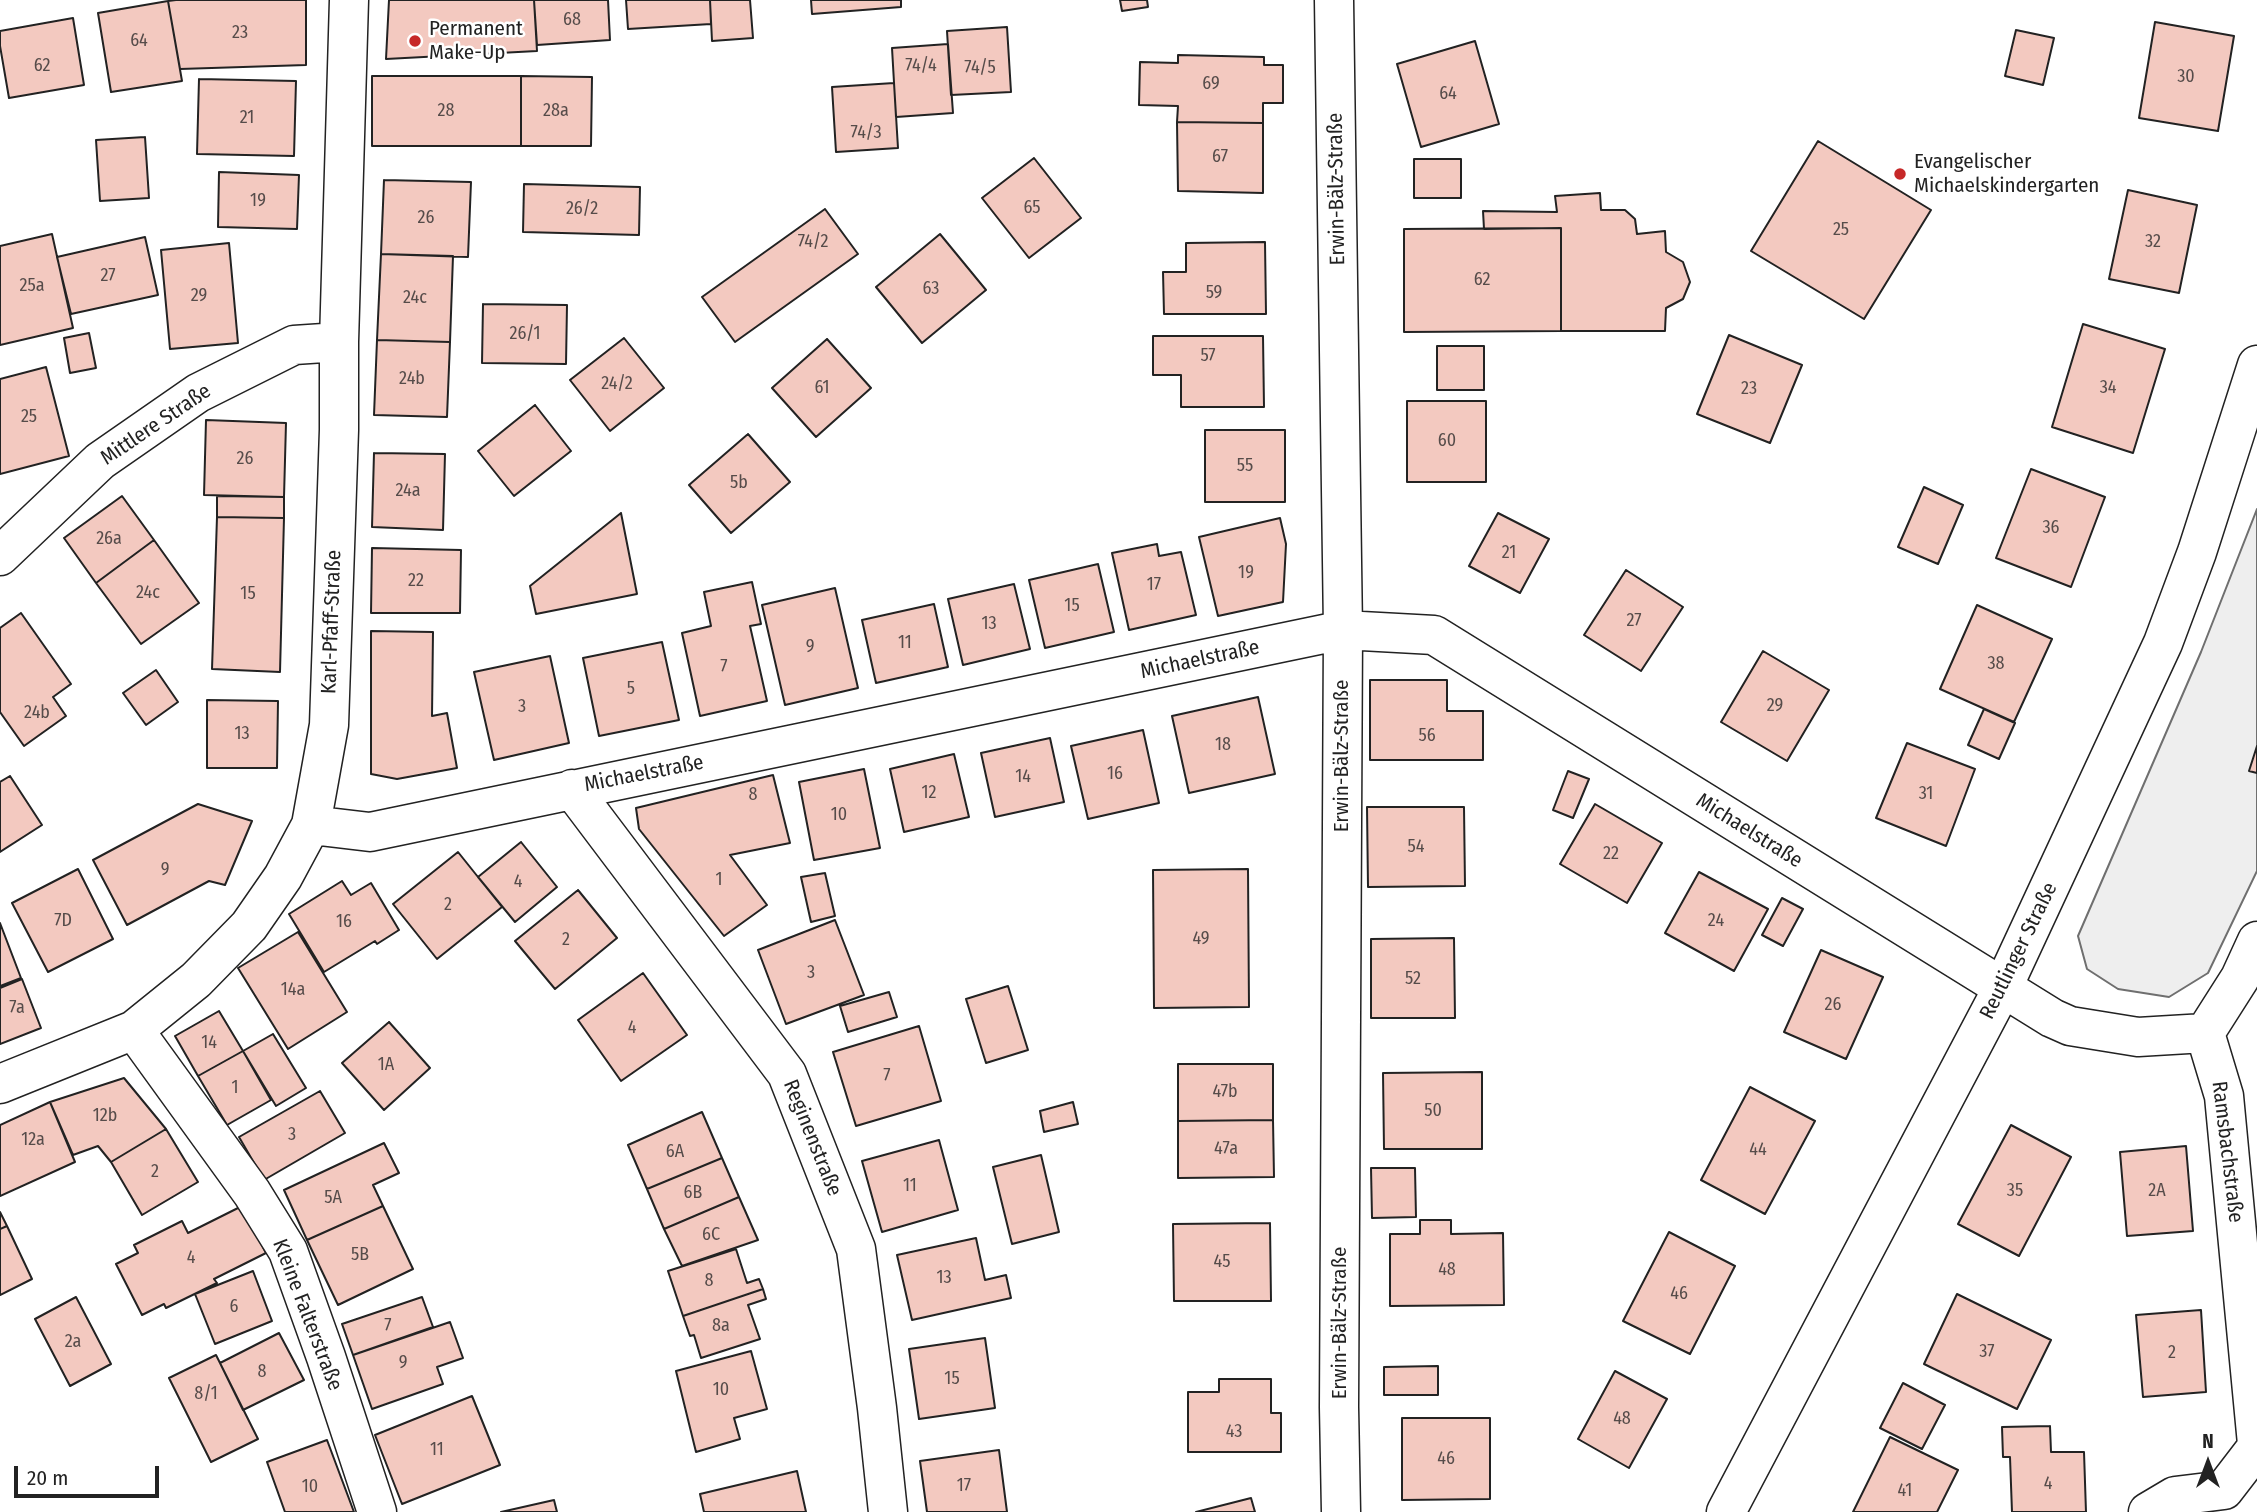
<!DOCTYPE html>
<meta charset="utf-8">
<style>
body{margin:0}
#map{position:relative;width:2257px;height:1512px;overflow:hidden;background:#fff;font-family:"Fira Sans Condensed",sans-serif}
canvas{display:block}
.north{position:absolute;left:2173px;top:1428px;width:70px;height:70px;-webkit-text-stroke:5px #fff;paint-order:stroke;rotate:0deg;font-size:19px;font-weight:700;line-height:28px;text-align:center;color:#222}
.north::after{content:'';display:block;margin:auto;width:24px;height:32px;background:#222;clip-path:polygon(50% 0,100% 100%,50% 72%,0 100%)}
.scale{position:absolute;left:14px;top:1466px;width:145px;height:32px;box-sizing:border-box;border:4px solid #222;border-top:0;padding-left:9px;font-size:21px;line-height:24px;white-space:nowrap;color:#222;-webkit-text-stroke:5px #fff;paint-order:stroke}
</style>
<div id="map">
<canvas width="2257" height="1512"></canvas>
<div class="north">N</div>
<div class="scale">20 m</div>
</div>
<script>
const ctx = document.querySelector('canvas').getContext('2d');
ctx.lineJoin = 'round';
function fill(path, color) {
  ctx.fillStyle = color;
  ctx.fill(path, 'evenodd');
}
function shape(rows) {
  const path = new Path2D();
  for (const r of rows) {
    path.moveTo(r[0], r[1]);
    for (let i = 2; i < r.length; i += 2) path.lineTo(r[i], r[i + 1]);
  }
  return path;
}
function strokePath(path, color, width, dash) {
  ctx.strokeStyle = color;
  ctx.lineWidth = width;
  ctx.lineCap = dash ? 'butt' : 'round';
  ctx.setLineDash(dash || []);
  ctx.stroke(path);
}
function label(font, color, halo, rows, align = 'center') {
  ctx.font = font + ' "Fira Sans Condensed",sans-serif';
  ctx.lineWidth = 5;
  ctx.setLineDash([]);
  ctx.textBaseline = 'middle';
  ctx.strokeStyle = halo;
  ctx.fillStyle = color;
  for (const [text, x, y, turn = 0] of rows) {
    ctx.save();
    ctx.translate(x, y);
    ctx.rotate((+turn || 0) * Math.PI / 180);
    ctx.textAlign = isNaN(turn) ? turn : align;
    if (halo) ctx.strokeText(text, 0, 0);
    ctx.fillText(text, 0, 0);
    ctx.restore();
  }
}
const green = shape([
 [2257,509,2257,871,2208,973,2169,997,2118,989,2087,969,2078,936,2201,652,2257,509]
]);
fill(green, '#eee');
strokePath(green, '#6f6f6f', 2);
const building = shape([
 [176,0,306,0,306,65,180,69,168,1,176,0],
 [389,0,534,0,537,51,386,59,389,0],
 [534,0,608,0,610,40,537,45,534,0],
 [626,0,710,0,711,24,628,29,626,0],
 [710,0,750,0,753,38,712,41,710,0],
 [811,0,901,0,901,7,812,14,811,0],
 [1120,0,1147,0,1148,7,1122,11,1120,0],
 [168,1,182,81,111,92,98,13,168,1],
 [73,18,84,85,9,98,0,46,0,31,73,18],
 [2155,22,2234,36,2218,131,2139,118,2155,22],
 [1007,27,1011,92,951,95,947,31,1007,27],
 [2016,30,2054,38,2043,85,2005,76,2016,30],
 [1475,41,1499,124,1421,147,1397,64,1475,41],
 [948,44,953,113,896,117,892,48,948,44],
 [1178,55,1264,57,1264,65,1283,65,1283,103,1263,103,1263,123,1177,122,1178,106,1139,105,1140,62,1178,63,1178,55],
 [372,76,521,76,521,146,372,146,372,76],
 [521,76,592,77,591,146,521,146,521,76],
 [199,79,296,81,294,156,197,154,199,79],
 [894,83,898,148,836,152,832,87,894,83],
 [1177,122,1263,123,1263,193,1178,191,1177,122],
 [145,137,149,198,100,201,96,140,145,137],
 [1818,141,1931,210,1864,319,1751,251,1818,141],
 [1034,158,1081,218,1029,258,982,198,1034,158],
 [1414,159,1461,159,1461,198,1414,198,1414,159],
 [219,172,299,175,297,229,218,227,219,172],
 [384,180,471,182,468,257,381,254,384,180],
 [524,184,640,187,639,235,523,232,524,184],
 [2128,190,2197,205,2179,293,2109,279,2128,190],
 [1600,193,1601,210,1625,210,1635,219,1637,234,1665,231,1666,252,1683,262,1690,282,1683,299,1666,308,1665,331,1561,331,1561,228,1484,229,1483,211,1557,212,1555,196,1600,193],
 [825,209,858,254,735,342,702,297,825,209],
 [1561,228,1561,331,1404,332,1404,229,1561,228],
 [52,234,73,328,0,345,0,246,52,234],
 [940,234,986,290,922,343,876,287,940,234],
 [145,237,158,295,71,314,57,257,145,237],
 [1265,242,1266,314,1164,314,1163,272,1186,272,1186,243,1265,242],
 [229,243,238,343,170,349,161,250,229,243],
 [381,254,453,256,450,342,377,340,381,254],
 [483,304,567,305,566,364,482,363,483,304],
 [2083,324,2165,349,2133,453,2052,427,2083,324],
 [89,333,96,368,70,373,64,338,89,333],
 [1729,335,1802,365,1770,443,1697,414,1729,335],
 [1153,336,1263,336,1264,407,1181,407,1181,375,1153,375,1153,336],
 [624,338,664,388,610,431,570,380,624,338],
 [827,339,871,388,816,437,772,388,827,339],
 [377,340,450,342,447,417,374,415,377,340],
 [1437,346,1484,346,1484,390,1437,390,1437,346],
 [46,367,69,456,0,474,0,379,46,367],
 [1407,401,1486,401,1486,482,1407,482,1407,401],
 [535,405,571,451,514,496,478,451,535,405],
 [206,420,286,423,284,497,204,495,206,420],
 [1205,430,1285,430,1285,502,1205,502,1205,430],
 [748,434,790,482,731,533,689,485,748,434],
 [374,453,445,454,443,530,372,527,374,453],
 [2031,469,2105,497,2071,587,1996,558,2031,469],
 [1924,487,1963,505,1938,564,1898,547,1924,487],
 [122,496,154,540,96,583,64,538,122,496],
 [217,496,284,497,284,518,217,517,217,496],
 [621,513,637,594,536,614,530,586,621,513],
 [1498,513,1549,539,1520,593,1469,566,1498,513],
 [217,517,284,518,280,672,212,669,217,517],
 [1280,518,1286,544,1283,602,1218,616,1199,537,1280,518],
 [154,540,199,603,141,644,96,583,154,540],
 [1157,544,1159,556,1181,552,1196,615,1129,630,1112,553,1157,544],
 [372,548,461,550,460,613,371,613,372,548],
 [1098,564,1114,632,1045,648,1029,580,1098,564],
 [1626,570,1683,607,1641,671,1584,635,1626,570],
 [752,582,761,624,750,626,767,701,700,716,682,633,711,626,704,592,752,582],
 [1014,584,1030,649,963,665,948,599,1014,584],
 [835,588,858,688,785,705,762,605,835,588],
 [934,604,948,667,876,683,862,620,934,604],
 [1977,605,2052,639,2014,722,1940,689,1977,605],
 [21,613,71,684,53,697,66,716,24,746,0,712,0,628,21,613],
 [371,631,433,632,432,716,447,713,457,768,397,779,371,774,371,631],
 [662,642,679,720,599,736,583,658,662,642],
 [1763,651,1829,690,1787,761,1721,722,1763,651],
 [550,656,569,743,494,760,474,672,550,656],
 [156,670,178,702,146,725,123,693,156,670],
 [1370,680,1447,680,1447,711,1483,711,1483,760,1370,760,1370,680],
 [1258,697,1275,774,1189,793,1172,716,1258,697],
 [207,700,278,701,277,768,207,768,207,700],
 [1984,709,2015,723,1999,759,1968,745,1984,709],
 [1143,730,1159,803,1088,819,1071,746,1143,730],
 [1050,738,1064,802,995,817,981,753,1050,738],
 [1907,743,1975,769,1946,846,1876,818,1907,743],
 [2257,746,2257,773,2249,771,2257,746],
 [954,754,969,817,904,832,890,769,954,754],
 [864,769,880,848,814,860,799,782,864,769],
 [1568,771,1589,779,1573,818,1553,810,1568,771],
 [773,775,790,843,730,855,767,905,724,936,639,829,636,808,773,775],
 [10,776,42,825,0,852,0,782,10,776],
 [198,804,252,821,225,885,209,881,127,925,93,860,198,804],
 [1595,804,1662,843,1627,903,1560,864,1595,804],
 [1367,807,1464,807,1465,886,1368,887,1367,807],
 [521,842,557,887,515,922,478,877,521,842],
 [458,852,502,907,437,959,393,904,458,852],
 [78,869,113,939,48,972,12,903,78,869],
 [1248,869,1249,1007,1154,1008,1153,870,1248,869],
 [1699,872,1768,909,1734,971,1665,933,1699,872],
 [825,873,835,916,811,922,801,877,825,873],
 [342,881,351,895,371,883,399,930,377,944,375,941,324,972,289,914,342,881],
 [578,890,617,938,555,989,515,941,578,890],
 [1782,898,1803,909,1783,946,1762,935,1782,898],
 [835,920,864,995,786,1024,758,950,835,920],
 [0,923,21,978,0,986,0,923],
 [298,932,347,1012,288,1049,238,968,298,932],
 [1454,938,1455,1018,1371,1018,1371,939,1454,938],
 [1821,950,1883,977,1846,1059,1784,1032,1821,950],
 [643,973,687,1035,621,1081,578,1020,643,973],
 [22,979,41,1028,0,1044,0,988,22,979],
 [1008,986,1028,1050,986,1063,966,999,1008,986],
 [889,992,897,1017,848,1032,840,1006,889,992],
 [219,1011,243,1051,198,1076,175,1036,219,1011],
 [389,1022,430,1068,384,1110,342,1063,389,1022],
 [919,1026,941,1101,856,1126,833,1052,919,1026],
 [273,1034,306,1088,276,1106,243,1051,273,1034],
 [243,1051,271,1100,227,1125,198,1076,243,1051],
 [1178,1064,1273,1064,1273,1120,1178,1121,1178,1064],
 [1482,1072,1482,1149,1384,1149,1383,1073,1482,1072],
 [124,1078,166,1129,111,1162,98,1146,73,1155,50,1102,124,1078],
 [1750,1087,1815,1121,1765,1214,1701,1180,1750,1087],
 [320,1091,345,1133,264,1180,239,1137,320,1091],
 [50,1102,75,1162,0,1196,0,1125,50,1102],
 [1073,1102,1078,1124,1044,1132,1040,1111,1073,1102],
 [702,1112,722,1158,647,1189,628,1145,702,1112],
 [1273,1120,1274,1177,1178,1178,1178,1121,1273,1120],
 [2011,1125,2071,1157,2019,1256,1958,1224,2011,1125],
 [166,1129,198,1182,142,1215,111,1162,166,1129],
 [939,1140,958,1210,882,1232,862,1161,939,1140],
 [384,1143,399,1173,373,1185,383,1206,307,1240,284,1190,384,1143],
 [2186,1146,2193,1231,2127,1236,2120,1152,2186,1146],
 [1041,1155,1059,1232,1012,1244,993,1167,1041,1155],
 [722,1158,739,1197,664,1229,647,1189,722,1158],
 [1371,1168,1415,1168,1416,1217,1372,1218,1371,1168],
 [739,1197,758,1240,682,1266,664,1229,739,1197],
 [242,1206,266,1253,214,1279,217,1283,166,1308,164,1304,142,1315,116,1264,138,1253,134,1245,182,1221,188,1233,242,1206],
 [383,1206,413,1269,338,1305,307,1240,383,1206],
 [0,1212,7,1226,0,1229,0,1212],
 [1420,1220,1451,1220,1451,1234,1503,1233,1504,1305,1390,1306,1390,1234,1420,1234,1420,1220],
 [1270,1223,1271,1301,1174,1301,1173,1224,1270,1223],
 [7,1226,32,1279,0,1295,0,1229,7,1226],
 [1669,1232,1735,1266,1690,1354,1623,1321,1669,1232],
 [976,1238,985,1280,1006,1275,1011,1298,912,1320,897,1255,976,1238],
 [736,1249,747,1283,759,1279,763,1289,683,1316,668,1271,736,1249],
 [253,1271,272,1321,215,1344,195,1294,253,1271],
 [763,1289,766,1299,748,1305,760,1339,701,1358,694,1335,690,1336,683,1316,763,1289],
 [1957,1294,2051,1340,2017,1409,1924,1364,1957,1294],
 [76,1297,111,1364,70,1386,35,1319,76,1297],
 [422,1297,433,1327,353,1355,342,1324,422,1297],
 [2201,1310,2206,1392,2143,1397,2136,1315,2201,1310],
 [450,1322,463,1358,437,1367,443,1384,372,1409,353,1355,450,1322],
 [279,1333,304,1380,243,1410,220,1363,279,1333],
 [985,1338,995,1408,919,1419,909,1349,985,1338],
 [751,1351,767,1409,734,1418,740,1439,696,1452,676,1371,751,1351],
 [216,1355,258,1439,211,1462,169,1378,216,1355],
 [1438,1366,1438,1395,1384,1395,1384,1367,1438,1366],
 [1615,1371,1667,1399,1629,1468,1578,1439,1615,1371],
 [1219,1379,1271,1379,1271,1413,1281,1413,1281,1452,1188,1452,1188,1392,1219,1392,1219,1379],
 [1903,1383,1945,1405,1922,1449,1880,1428,1903,1383],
 [472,1396,500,1465,402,1504,375,1435,472,1396],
 [1402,1418,1490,1418,1490,1499,1402,1500,1402,1418],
 [2050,1426,2051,1452,2084,1452,2086,1512,2012,1512,2010,1457,2003,1457,2002,1427,2050,1426],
 [1890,1437,1958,1470,1937,1512,1853,1512,1890,1437],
 [327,1440,354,1512,285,1512,267,1462,327,1440],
 [999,1450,1007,1512,927,1512,920,1461,999,1450],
 [797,1471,806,1512,704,1512,700,1494,797,1471],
 [1251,1498,1255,1512,1196,1512,1251,1498],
 [554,1500,557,1512,501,1512,554,1500]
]);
fill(building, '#f3c9c0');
strokePath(building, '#222', 2);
const minor = shape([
 [1334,0,1343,630,1339,1407,1341,1512],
 [0,556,100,461,198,393,294,345,339,342],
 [572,789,787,1074,856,1249,877,1408,888,1512],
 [311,825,370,832,1343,630,1434,635,2052,1018,2070,1026,2138,1037,2205,1033],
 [134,1030,252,1193,288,1251,326,1357,377,1512],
 [2205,1033,2224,1096,2257,1444],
 [2205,1033,2240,978,2257,941],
 [0,1084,134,1030,196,980,249,926,283,877,311,825,329,725,339,430,339,342,349,0],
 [2148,1512,2175,1496,2224,1490,2257,1447]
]);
const tertiary = shape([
 [1726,1512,2002,989,2163,643,2197,552,2257,365]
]);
strokePath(minor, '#222', 41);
strokePath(tertiary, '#222', 41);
strokePath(minor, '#fff', 38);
strokePath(tertiary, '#fff', 38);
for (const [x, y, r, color] of [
 [415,41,7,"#c62828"],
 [1900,174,7,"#c62828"]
]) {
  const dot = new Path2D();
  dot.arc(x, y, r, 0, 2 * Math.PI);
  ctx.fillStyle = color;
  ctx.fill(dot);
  strokePath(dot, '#fff', 2.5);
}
label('18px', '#564c4a', null, [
 ["68",572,20],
 ["23",240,33],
 ["64",139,41],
 ["62",42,66],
 ["74/4",921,66],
 ["74/5",980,68],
 ["30",2186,77],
 ["69",1211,84],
 ["64",1448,94],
 ["28",446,111],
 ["28a",556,111],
 ["21",247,118],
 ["74/3",866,133],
 ["67",1220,157],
 ["19",258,201],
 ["65",1032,208],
 ["26/2",582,209],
 ["26",426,218],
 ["25",1841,230],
 ["74/2",813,242],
 ["32",2153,242],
 ["27",108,276],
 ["62",1482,280],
 ["25a",32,286],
 ["63",931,289],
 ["59",1214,293],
 ["29",199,296],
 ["24c",415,298],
 ["26/1",525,334],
 ["57",1208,356],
 ["24b",412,379],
 ["24/2",617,384],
 ["61",822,388],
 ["34",2108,388],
 ["23",1749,389],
 ["25",29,417],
 ["60",1447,441],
 ["26",245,459],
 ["55",1245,466],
 ["5b",739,483],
 ["24a",408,491],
 ["36",2051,528],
 ["26a",109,539],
 ["21",1509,553],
 ["19",1246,573],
 ["22",416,581],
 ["17",1154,585],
 ["24c",148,593],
 ["15",248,594],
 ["15",1072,606],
 ["27",1634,621],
 ["13",989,624],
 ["11",905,643],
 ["9",810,647],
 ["38",1996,664],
 ["7",724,667],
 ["5",631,689],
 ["29",1775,706],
 ["3",522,707],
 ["24b",37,713],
 ["13",242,734],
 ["56",1427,736],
 ["18",1223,745],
 ["16",1115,774],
 ["14",1023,777],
 ["12",929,793],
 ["31",1926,794],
 ["8",753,795],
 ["10",839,815],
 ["54",1416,847],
 ["22",1611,854],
 ["9",165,870],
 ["1",719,880],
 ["4",518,882],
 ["2",448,905],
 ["7D",63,921],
 ["24",1716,921],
 ["16",344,922],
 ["49",1201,939],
 ["2",566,940],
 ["3",811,973],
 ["52",1413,979],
 ["14a",293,990],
 ["26",1833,1005],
 ["7a",17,1008],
 ["4",632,1028],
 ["14",209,1043],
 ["1A",386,1065],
 ["7",887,1076],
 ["1",235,1088],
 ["47b",1225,1092],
 ["50",1433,1111],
 ["12b",105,1116],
 ["3",292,1135],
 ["12a",33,1140],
 ["47a",1226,1149],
 ["44",1758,1150],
 ["6A",675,1152],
 ["2",155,1172],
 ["11",910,1186],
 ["35",2015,1191],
 ["2A",2157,1191],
 ["6B",693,1193],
 ["5A",333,1198],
 ["6C",711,1235],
 ["5B",360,1255],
 ["4",191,1258],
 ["45",1222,1262],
 ["48",1447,1270],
 ["13",944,1278],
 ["8",709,1281],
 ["46",1679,1294],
 ["6",234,1307],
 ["7",388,1326],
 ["8a",721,1326],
 ["2a",73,1342],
 ["37",1987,1352],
 ["2",2172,1353],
 ["9",403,1363],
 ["8",262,1372],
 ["15",952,1379],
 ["10",721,1390],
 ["8/1",206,1394],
 ["48",1622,1419],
 ["43",1234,1432],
 ["11",437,1450],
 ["46",1446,1459],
 ["4",2048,1484],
 ["17",964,1486],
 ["10",310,1487],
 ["41",1905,1491]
]);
label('21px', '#222', '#fff', [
 ["Permanent",429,29],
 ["Make-Up",429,53],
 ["Evangelischer",1914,162],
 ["Michaelskindergarten",1914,186]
], 'left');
label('21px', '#222', '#fff', [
 ["Erwin-Bälz-Straße",1337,189,-91],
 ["Mittlere Straße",156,425,-34],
 ["Karl-Pfaff-Straße",332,622,-88],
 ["Michaelstraße",1200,660,-12],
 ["Erwin-Bälz-Straße",1342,756,-90],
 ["Michaelstraße",644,774,-11],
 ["Michaelstraße",1749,831,32],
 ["Reutlinger Straße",2019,951,-64],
 ["Reginenstraße",812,1138,68],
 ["Ramsbachstraße",2227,1152,83],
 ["Kleine Falterstraße",307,1315,69],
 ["Erwin-Bälz-Straße",1340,1323,-90]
]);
</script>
